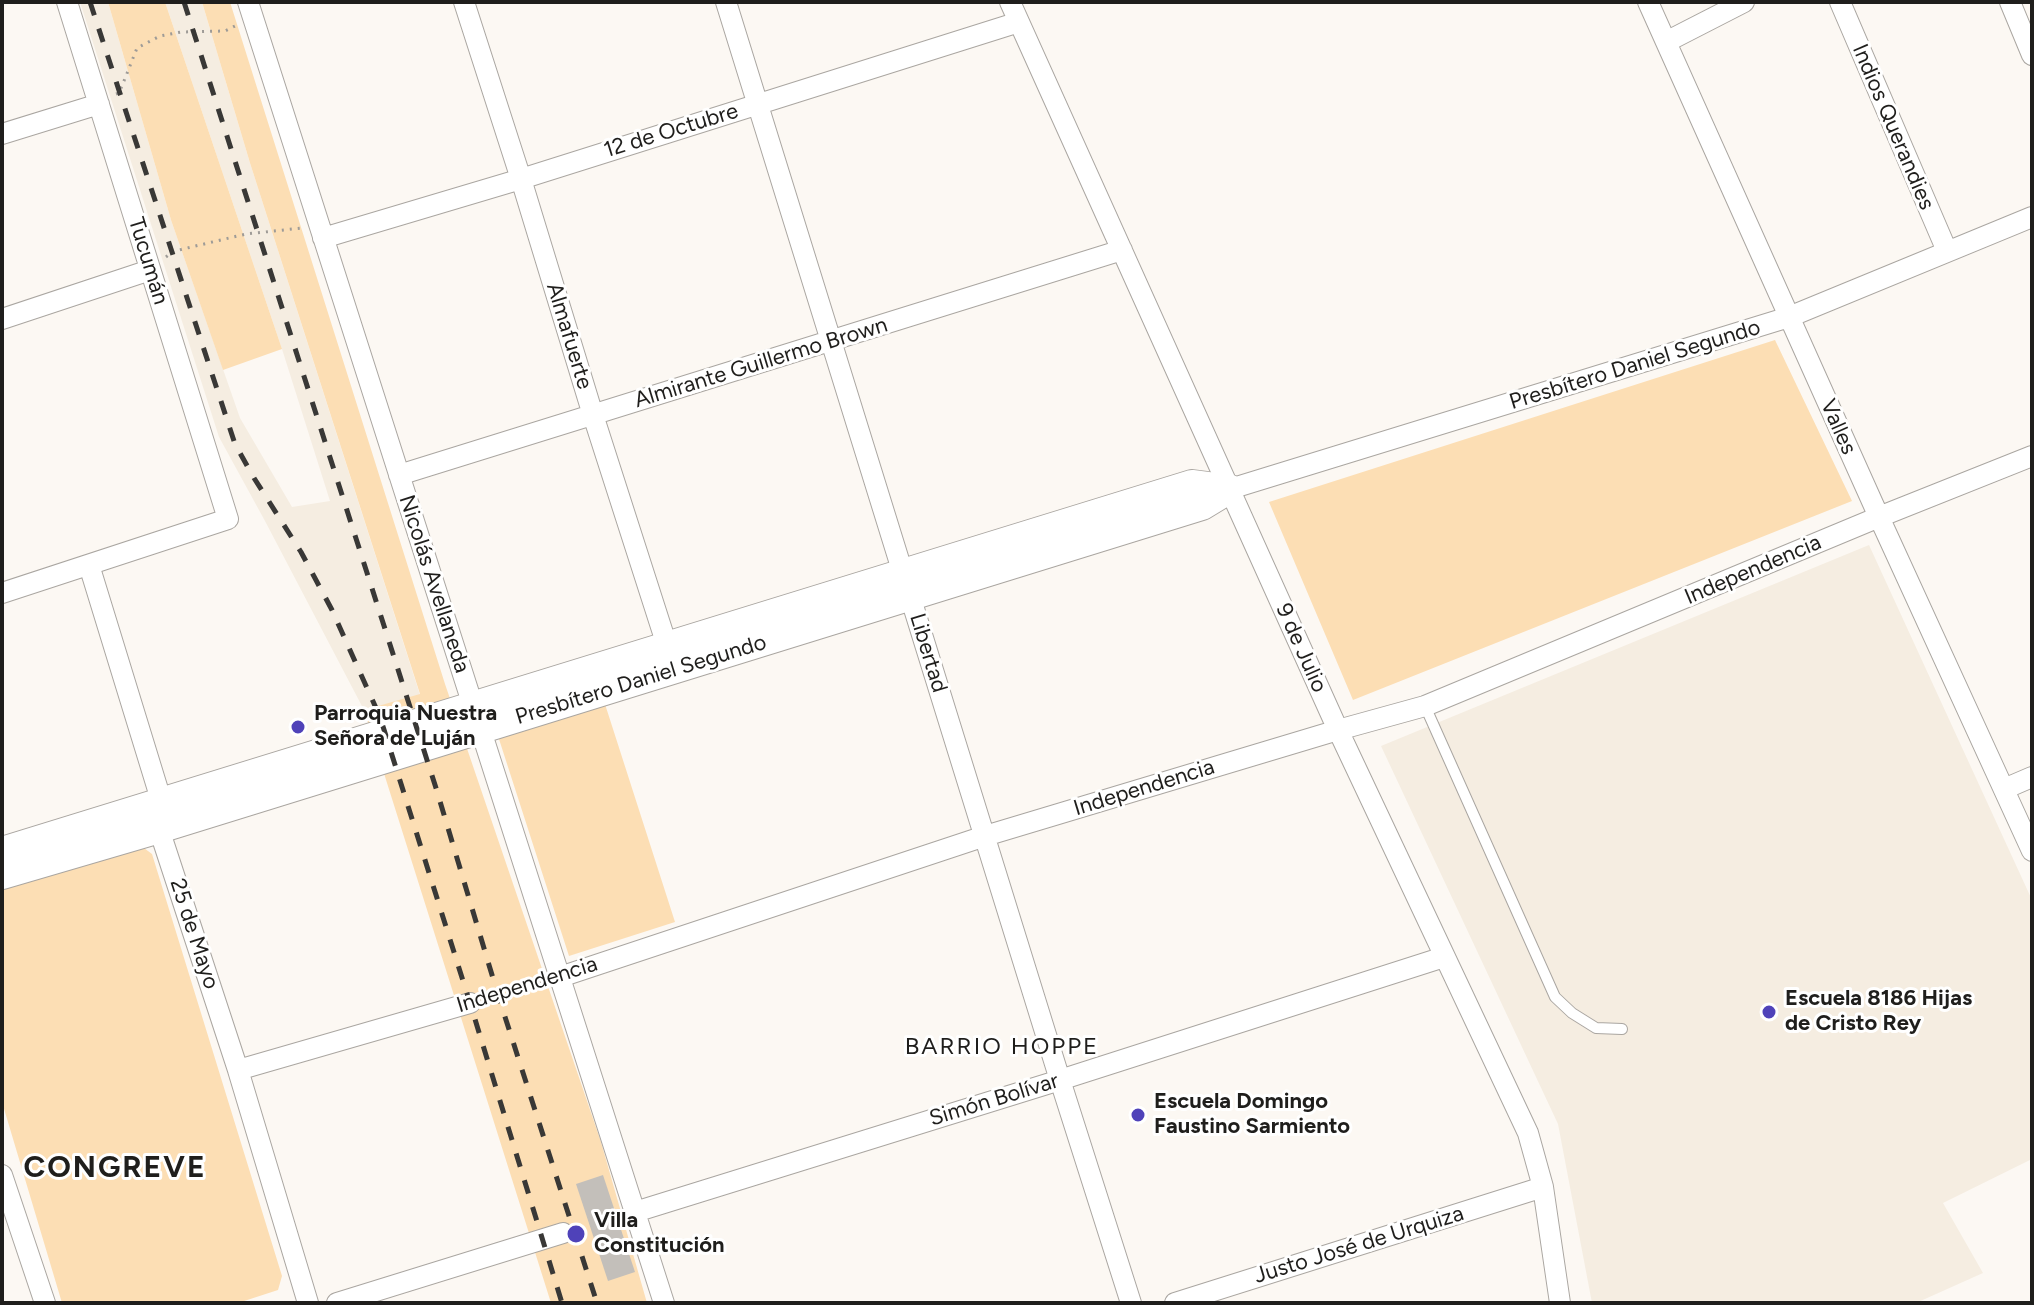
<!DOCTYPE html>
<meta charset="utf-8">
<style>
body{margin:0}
#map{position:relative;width:2034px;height:1305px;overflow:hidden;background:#fcf8f3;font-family:Figtree,sans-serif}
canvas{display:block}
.frame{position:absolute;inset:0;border:4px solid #1f1e1c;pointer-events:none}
</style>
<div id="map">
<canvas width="2034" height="1305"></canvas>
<div class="frame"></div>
</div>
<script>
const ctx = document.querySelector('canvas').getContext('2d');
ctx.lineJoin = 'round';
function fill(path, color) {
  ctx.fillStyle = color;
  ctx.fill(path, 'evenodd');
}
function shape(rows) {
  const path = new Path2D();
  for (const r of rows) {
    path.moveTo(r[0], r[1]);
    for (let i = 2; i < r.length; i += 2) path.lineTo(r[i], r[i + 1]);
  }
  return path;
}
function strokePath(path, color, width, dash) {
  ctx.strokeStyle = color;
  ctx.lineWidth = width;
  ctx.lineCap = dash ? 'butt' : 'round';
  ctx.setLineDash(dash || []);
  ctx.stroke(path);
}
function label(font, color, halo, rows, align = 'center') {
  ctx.font = font + ' Figtree,sans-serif';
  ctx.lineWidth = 6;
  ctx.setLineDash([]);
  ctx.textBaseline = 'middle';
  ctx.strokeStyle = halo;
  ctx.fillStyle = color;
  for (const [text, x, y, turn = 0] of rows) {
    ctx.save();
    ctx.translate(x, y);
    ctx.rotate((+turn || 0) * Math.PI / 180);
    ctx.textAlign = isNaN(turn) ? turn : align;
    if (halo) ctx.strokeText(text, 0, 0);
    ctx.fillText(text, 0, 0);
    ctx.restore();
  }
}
fill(shape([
 [80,2,108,2,171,220,240,418,292,507,330,501,282,349,165,2,202,2,250,163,420,695,364,710,265,521,219,437],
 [1869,545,2032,900,2032,1159,1943,1203,1983,1273,1916,1303,1592,1303,1558,1124,1381,746]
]), '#f5ede1');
fill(shape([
 [108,2,165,2,282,349,223,370,171,220],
 [202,2,230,2,445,684,601,1142,647,1303,551,1303,364,710,420,694,250,163],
 [1775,340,1852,501,1353,700,1269,502],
 [604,701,675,922,569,956,498,736],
 [140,845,152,854,282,1276,278,1290,238,1303,62,1303,2,1102,2,888]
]), '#fcdeb4');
fill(shape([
 [603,1175,635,1272,608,1281,576,1184]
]), '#c3bfba');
const service = shape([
 [1425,706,1555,997,1572,1013,1596,1028,1622,1029]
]);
const minor = shape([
 [248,2,664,1303],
 [464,2,521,179,593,415,671,658],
 [726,2,1060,1080,1131,1303],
 [1010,2,1338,730,1528,1133,1543,1187,1560,1303],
 [1648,2,1879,517,2032,851],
 [1840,2,1947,251],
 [2010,2,2032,55],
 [1666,42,1744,2],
 [2,134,99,104],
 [323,238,521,179,1019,22],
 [2,319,150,270],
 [399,475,1122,250],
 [1230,489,1789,317,2032,217],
 [89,565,162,803,159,829,238,1070,308,1303],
 [2,593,228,519,67,2],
 [2004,789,2032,777],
 [560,977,985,836,1338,730,1425,706,1879,517,2032,456],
 [238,1070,470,1003],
 [2,1175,45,1303],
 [635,1212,1060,1080,1444,957],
 [337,1303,563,1233],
 [1175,1303,1543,1187]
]);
const secondary = shape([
 [2,851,1192,484,1230,489],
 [2,875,159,829,1202,506,1230,489]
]);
strokePath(service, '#aaa6a1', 12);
strokePath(minor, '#aaa6a1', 22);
strokePath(secondary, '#aaa6a1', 30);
strokePath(shape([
 [116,94,119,93,126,76,137,48,160,36,181,32,225,31,237,25],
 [166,257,172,252,183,249,246,234,302,228],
 [485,998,543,982]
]), '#9e9b97', 3, [2, 6]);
strokePath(service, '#fff', 10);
strokePath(minor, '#fff', 20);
strokePath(secondary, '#fff', 28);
strokePath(shape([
 [90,2,235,444,254,478,301,552,332,610,380,717,470,1003,562,1303],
 [184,2,436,788,498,995,597,1303]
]), '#393836', 5, [14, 14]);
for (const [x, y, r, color] of [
 [298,727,8,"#4f42b9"],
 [1769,1012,8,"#4f42b9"],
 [1138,1115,8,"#4f42b9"],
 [576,1234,10,"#4f42b9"]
]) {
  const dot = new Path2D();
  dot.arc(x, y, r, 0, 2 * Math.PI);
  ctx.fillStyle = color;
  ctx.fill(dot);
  strokePath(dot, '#fff', 3);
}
label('22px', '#1f1e1c', '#fff', [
 ["Indios Querandies",1893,127,67],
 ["12 de Octubre",671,131,-17],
 ["Tucumán",148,261,73],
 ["Almafuerte",569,336,73],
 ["Almirante Guillermo Brown",761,363,-17],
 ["Presbítero Daniel Segundo",1635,365,-17],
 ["Valles",1838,427,66],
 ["Independencia",1753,570,-23],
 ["Nicolás Avellaneda",434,584,72],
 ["9 de Julio",1301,648,66],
 ["Libertad",928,653,73],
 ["Presbítero Daniel Segundo",641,680,-17],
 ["Independencia",1144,788,-17],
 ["25 de Mayo",194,934,72],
 ["Independencia",527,985,-17],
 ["Simón Bolívar",994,1100,-17],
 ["Justo José de Urquiza",1359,1245,-17]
]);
label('bold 22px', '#1f1e1c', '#fff', [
 ["Parroquia Nuestra",314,714],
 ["Señora de Luján",314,739],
 ["Escuela 8186 Hijas",1785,999],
 ["de Cristo Rey",1785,1024],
 ["Escuela Domingo",1154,1102],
 ["Faustino Sarmiento",1154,1127],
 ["Villa",594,1221],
 ["Constitución",594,1246]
], 'left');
ctx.letterSpacing = '2px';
label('24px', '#1f1e1c', '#fff', [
 ["BARRIO HOPPE",1002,1047]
]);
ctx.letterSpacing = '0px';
ctx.letterSpacing = '2px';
label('bold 30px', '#1f1e1c', '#fff', [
 ["CONGREVE",115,1168]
]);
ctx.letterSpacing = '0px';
</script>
